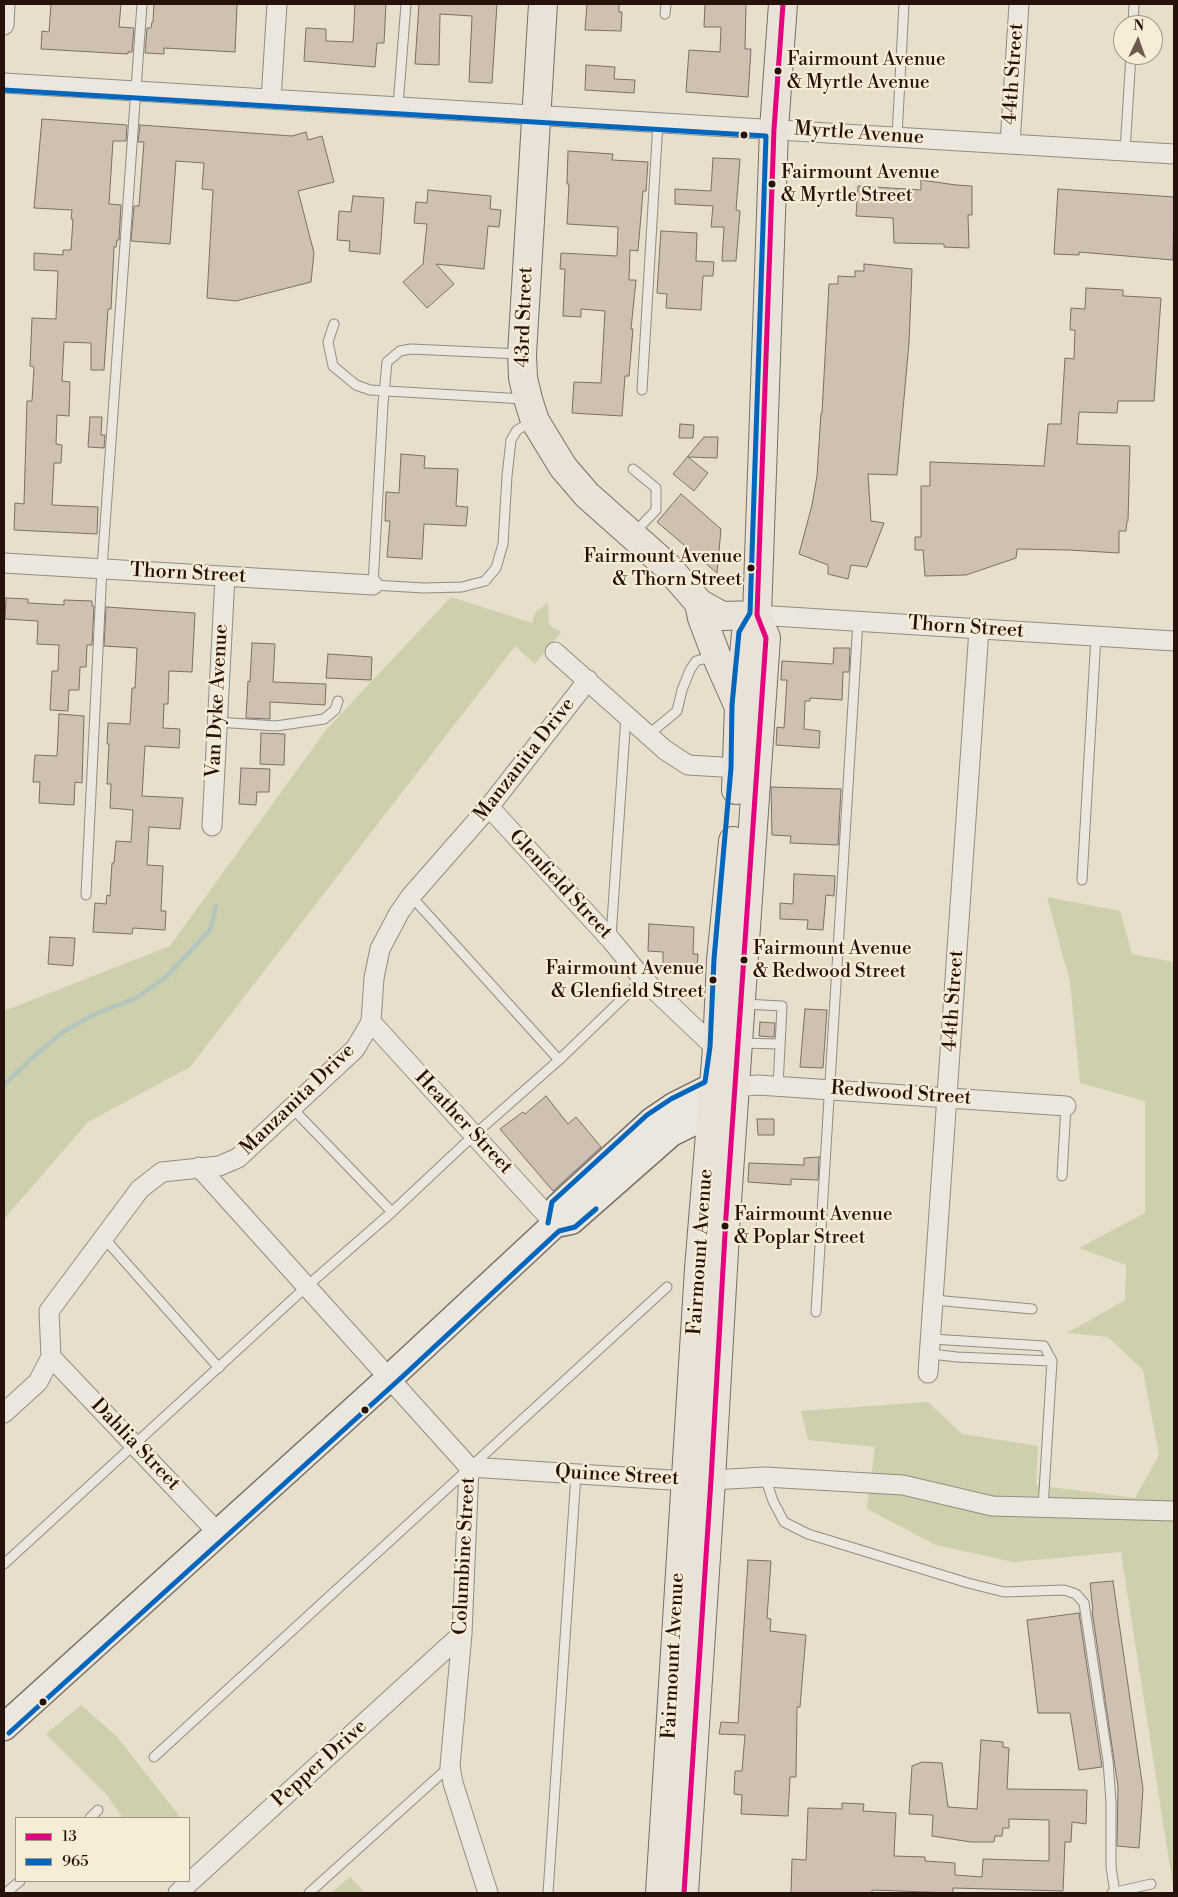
<!DOCTYPE html>
<style>
body{margin:0}
#map{position:relative;width:1178px;height:1897px;overflow:hidden;background:#e7decb;font-family:"Libre Bodoni",serif}
canvas{display:block}
.frame{position:absolute;inset:0;border:5px solid #26120b;pointer-events:none}
.legend{position:absolute;left:15px;top:1817px;width:175px;height:65px;box-sizing:border-box;background:#f7ecd6;border:1px solid #a39585;margin:0;padding:6px 9px;list-style:none;font-size:15px;color:#26120b}
.legend li{display:flex;align-items:center;gap:10px;height:25px}
.legend b{width:25px;border:1px solid #a39585}
.north{position:absolute;left:1113px;top:15px;width:50px;height:50px;box-sizing:border-box;background:#f7ecd6;border:1px solid #a39585;border-radius:50%;rotate:3deg;font-size:14px;font-weight:700;line-height:20px;text-align:center;color:#26120b}
.north::after{content:'';display:block;margin:auto;width:18px;height:22px;background:#6a594e;clip-path:polygon(50% 0,100% 100%,50% 72%,0 100%)}
</style>
<div id="map">
<canvas width="1178" height="1897"></canvas>
<div class="frame"></div>
<ul class="legend">
<li><b style="height:6px;background:#e5007d"></b>13</li>
<li><b style="height:6px;background:#0065bd"></b>965</li>
</ul>
<div class="north">N</div>
</div>
<script>
const ctx = document.querySelector('canvas').getContext('2d');
ctx.lineJoin = 'round';
function fill(path, color) {
  ctx.fillStyle = color;
  ctx.fill(path, 'evenodd');
}
function shape(rows) {
  const path = new Path2D();
  for (const r of rows) {
    path.moveTo(r[0], r[1]);
    for (let i = 2; i < r.length; i += 2) path.lineTo(r[i], r[i + 1]);
  }
  return path;
}
function strokePath(path, color, width, dash) {
  ctx.strokeStyle = color;
  ctx.lineWidth = width;
  ctx.lineCap = dash ? 'butt' : 'round';
  ctx.setLineDash(dash || []);
  ctx.stroke(path);
}
function label(font, color, halo, rows, align = 'center') {
  ctx.font = font + ' "Libre Bodoni",serif';
  ctx.lineWidth = 4.5;
  ctx.setLineDash([]);
  ctx.textBaseline = 'middle';
  ctx.strokeStyle = halo;
  ctx.fillStyle = color;
  for (const [text, x, y, turn = 0] of rows) {
    ctx.save();
    ctx.translate(x, y);
    ctx.rotate((+turn || 0) * Math.PI / 180);
    ctx.textAlign = isNaN(turn) ? turn : align;
    if (halo) ctx.strokeText(text, 0, 0);
    ctx.fillText(text, 0, 0);
    ctx.restore();
  }
}
fill(shape([
 [451,597,532,623,535,613,548,603,549,625,561,632,535,664,515,646,190,1067,88,1122,4,1219,4,1011,170,946,326,730],
 [1047,897,1120,911,1132,954,1174,962,1174,1893,1121,1552,1014,1562,936,1545,867,1509,875,1447,808,1440,801,1411,928,1402,962,1434,1038,1446,1036,1485,1135,1498,1159,1455,1143,1370,1108,1337,1067,1333,1125,1300,1126,1265,1079,1248,1145,1213,1145,1101,1080,1083,1070,982],
 [81,1705,117,1737,181,1818,123,1818,106,1794,46,1734],
 [350,1877,365,1893,331,1893]
]), '#cdcfad');
strokePath(shape([
 [4,1085,33,1057,63,1032,93,1015,136,998,166,977,210,930,216,906]
]), '#b2c6be', 4.5);
const building = shape([
 [51,4,121,4,119,27,134,28,132,52,128,52,128,54,41,49,42,31,49,32,51,4],
 [154,4,237,4,235,52,164,48,164,54,145,53,147,28,151,28,152,22,153,22,154,4],
 [355,4,386,4,384,43,377,43,375,67,304,61,306,28,326,29,326,41,353,42,355,4],
 [419,4,497,4,492,83,469,82,472,16,440,14,439,65,415,64,419,4],
 [587,4,619,4,619,12,622,12,621,31,585,30,587,4],
 [705,4,746,4,745,49,751,49,748,97,686,92,689,50,720,52,721,27,704,27,705,4],
 [586,65,615,67,614,79,635,80,634,93,585,90,586,65],
 [42,119,127,125,126,141,113,141,109,204,121,205,119,240,117,240,116,247,114,247,111,309,108,309,104,370,91,370,91,343,64,342,62,381,70,382,69,416,57,415,56,444,62,445,61,463,54,463,52,505,98,507,97,534,14,530,15,503,24,504,27,401,32,401,34,367,30,366,32,318,56,319,58,271,34,270,34,253,63,255,63,250,71,250,73,219,71,219,72,210,34,208,42,119],
 [140,125,292,136,306,132,308,140,322,136,334,182,298,191,314,253,311,282,236,301,207,298,213,190,202,189,204,163,176,161,170,244,131,241,134,206,139,206,144,142,138,142,140,125],
 [568,151,613,154,612,160,648,162,646,191,643,191,638,251,630,250,629,280,636,280,631,329,633,329,629,376,625,376,622,416,572,413,574,382,601,383,605,311,581,309,581,317,563,316,565,269,560,269,561,253,617,256,618,227,567,224,569,184,567,184,568,151],
 [713,158,740,159,736,210,740,211,736,261,722,261,724,227,711,227,713,206,675,204,675,189,711,191,713,158],
 [921,180,956,185,972,186,972,215,968,215,969,248,944,247,944,244,894,243,893,218,856,216,858,186,921,190,921,180],
 [1058,189,1174,197,1173,260,1079,252,1079,255,1054,254,1058,189],
 [428,190,491,196,490,209,501,210,499,227,488,226,484,269,436,264,454,284,427,308,403,282,423,264,427,224,414,223,416,202,427,203,428,190],
 [353,196,384,198,380,254,349,251,350,241,337,240,339,211,351,212,353,196],
 [661,231,697,233,696,261,714,262,713,276,703,276,701,310,666,308,667,294,657,293,661,231],
 [864,264,912,269,909,343,897,475,868,474,871,521,884,523,867,567,851,565,848,579,828,574,828,565,799,554,812,505,817,476,821,413,822,413,829,284,838,284,838,276,855,277,855,271,864,271,864,264],
 [1086,288,1123,290,1123,296,1161,298,1154,401,1118,401,1117,413,1079,412,1077,444,1130,446,1128,521,1127,521,1126,531,1119,531,1119,553,1069,550,1017,549,1016,558,966,575,925,576,923,550,915,550,915,537,921,537,921,486,930,486,930,462,1044,466,1048,424,1061,424,1065,358,1074,359,1075,330,1070,330,1071,308,1085,309,1086,288],
 [90,417,102,417,101,435,105,435,104,448,88,447,90,417],
 [680,424,694,425,693,438,679,438,680,424],
 [704,437,718,437,717,458,688,457,708,473,694,491,673,474,704,437],
 [401,454,425,456,424,468,458,469,456,506,468,507,466,526,424,524,422,559,387,557,390,521,385,521,386,492,399,493,401,454],
 [681,494,721,529,717,573,657,522,681,494],
 [6,598,28,599,28,603,64,605,64,600,92,601,92,606,94,606,92,645,87,645,86,667,80,667,79,690,69,690,68,711,50,710,52,671,58,671,59,645,37,644,38,621,5,619,6,598],
 [106,607,195,613,192,672,169,671,168,704,164,704,163,728,180,729,179,748,145,746,142,796,183,798,180,829,149,827,147,865,163,866,161,911,166,911,165,930,133,928,132,934,93,932,95,903,106,904,107,895,110,896,112,863,114,863,116,841,131,842,133,810,110,808,111,784,107,784,109,744,107,744,108,723,130,724,132,688,135,688,137,648,104,646,106,607],
 [252,643,275,644,273,682,326,684,325,705,270,702,270,719,246,718,248,681,250,682,252,643],
 [834,648,850,648,849,672,843,672,842,700,810,698,810,701,805,701,804,729,820,731,819,748,776,745,777,727,784,728,787,680,781,680,782,661,833,664,834,648],
 [328,654,372,657,371,680,326,678,328,654],
 [59,714,84,716,82,783,75,782,74,805,39,803,40,782,33,782,35,755,57,756,59,714],
 [261,733,285,734,284,765,260,764,261,733],
 [241,768,270,769,269,792,257,792,256,805,239,804,241,768],
 [771,787,841,789,838,845,790,843,791,836,772,835,771,787],
 [794,874,835,876,834,896,826,895,823,930,807,929,808,920,780,919,780,903,793,904,794,874],
 [649,924,694,927,693,954,698,954,697,970,663,968,663,952,648,951,649,924],
 [50,937,75,938,73,966,48,964,50,937],
 [805,1009,827,1010,823,1068,800,1067,805,1009],
 [760,1022,775,1023,774,1037,759,1036,760,1022],
 [546,1096,568,1124,576,1117,601,1147,553,1191,500,1129,523,1112,525,1114,546,1096],
 [757,1119,774,1119,774,1135,758,1135,757,1119],
 [819,1157,818,1180,791,1179,791,1185,748,1182,749,1163,804,1165,804,1158,819,1157],
 [748,1560,771,1561,767,1618,771,1619,770,1631,806,1635,800,1707,797,1707,796,1777,790,1777,788,1816,741,1814,742,1795,734,1794,735,1771,742,1771,745,1735,719,1734,721,1722,738,1723,748,1560],
 [1113,1581,1143,1789,1139,1848,1117,1846,1118,1787,1092,1611,1093,1611,1090,1583,1113,1581],
 [1079,1613,1102,1767,1079,1770,1070,1713,1038,1713,1027,1620,1079,1613],
 [981,1740,1003,1742,1003,1747,1009,1748,1007,1789,1087,1790,1086,1824,1072,1822,1071,1842,1065,1842,1063,1891,953,1888,953,1893,872,1890,872,1893,791,1893,792,1859,806,1860,808,1808,842,1809,842,1803,864,1804,863,1811,896,1813,894,1856,925,1857,925,1861,955,1863,955,1875,982,1877,983,1859,1049,1861,1049,1820,1009,1819,1009,1828,1003,1828,1002,1836,995,1836,994,1842,971,1842,932,1836,933,1815,909,1814,912,1766,922,1762,942,1763,948,1807,977,1809,981,1740]
]);
fill(building, '#cfc0b1');
strokePath(building, '#787066', 1);
const lane = shape([
 [665,14,666,4],
 [1133,25,1134,4],
 [398,106,406,4],
 [897,136,904,4],
 [1125,151,1131,55],
 [334,324,328,342,333,366,356,385,370,390,524,399],
 [520,354,411,349,400,351,387,362,383,404,373,585,424,588,462,587,485,581,496,568,503,544,507,476,511,440,517,430,532,422],
 [642,390,658,122],
 [633,469,656,488,656,510,634,533],
 [217,722,276,726,324,719,335,710,338,701],
 [648,735,677,711,682,690,690,670,696,661,707,658,714,660],
 [1082,880,1096,636],
 [86,895,102,568,142,4],
 [411,896,559,1060],
 [611,937,626,716],
 [744,1004,782,1006,778,1086],
 [740,1043,780,1044],
 [292,1108,392,1212],
 [1062,1176,1066,1106],
 [104,1238,219,1368],
 [934,1300,1032,1309],
 [816,1312,858,621],
 [932,1339,1044,1346,1052,1361],
 [931,1354,957,1357,1052,1361,1043,1508],
 [765,1477,773,1501,784,1522,808,1534,968,1583,1004,1592,1064,1590,1076,1594,1084,1603,1108,1761,1111,1802,1111,1867,1115,1893],
 [4,1564,306,1287,392,1212,474,1135,559,1060,643,979],
 [154,1757,667,1287],
 [90,1818,98,1810],
 [6,1893,20,1881],
 [309,1893,450,1766],
 [548,1893,576,1474],
 [1112,1893,1151,1884]
]);
const street = shape([
 [4,25,5,4],
 [4,83,1174,154],
 [271,99,277,4],
 [1010,144,1019,4],
 [4,563,373,585],
 [757,615,1174,641],
 [555,652,665,750,688,765,738,768],
 [489,807,611,940,643,979,722,1054],
 [212,826,225,576],
 [371,1022,555,1224],
 [735,1087,758,1085,1066,1106],
 [199,1167,469,1467,462,1634,450,1766,453,1783,488,1893],
 [51,1357,218,1533],
 [928,1373,979,629],
 [4,1413,38,1382,51,1357,49,1311,140,1189,162,1172,219,1166,238,1158,355,1049,371,1022,374,978,380,949,399,913,411,896,489,807,588,680],
 [469,1467,671,1480,711,1480,765,1477,903,1485,992,1506,1174,1511],
 [178,1893,462,1634]
]);
const secondary = shape([
 [555,1224,558,1207,652,1121,674,1106,712,1087,735,1087],
 [4,1727,397,1371,555,1224,571,1221,671,1133,710,1114,726,1099]
]);
const primary = shape([
 [543,4,522,354,523,378,528,399,535,421,563,467,587,495,667,566,699,603,702,618,718,660,738,705],
 [699,603,722,616,757,615],
 [736,790,739,706,746,633,757,615],
 [660,1893,699,1269,717,1048,721,960,733,841],
 [684,1893,711,1480,726,1216,766,638,757,615,774,129,783,4]
]);
strokePath(lane, '#938c80', 11);
strokePath(street, '#938c80', 21);
strokePath(secondary, '#787066', 29);
strokePath(primary, '#787066', 30);
strokePath(lane, '#ebe6de', 9);
strokePath(street, '#ebe6de', 19);
strokePath(secondary, '#ebe6de', 26);
strokePath(primary, '#e8e2d8', 28);
strokePath(shape([
 [684,1893,711,1480,726,1216,766,638,757,615,774,129,783,4]
]), '#e5007d', 5);
strokePath(shape([
 [4,90,766,136,750,613,739,632,732,705,731,768,714,959,710,1047,705,1082,671,1099,647,1115,552,1202,548,1223],
 [9,1733,402,1377,559,1231,575,1227,596,1209]
]), '#0065bd', 5);
for (const [x, y, r, color] of [
 [778,71,4.5,"#26120b"],
 [744,135,4.5,"#26120b"],
 [772,184,4.5,"#26120b"],
 [751,568,4.5,"#26120b"],
 [744,960,4.5,"#26120b"],
 [713,980,4.5,"#26120b"],
 [725,1226,4.5,"#26120b"],
 [365,1410,4.5,"#26120b"],
 [43,1702,4.5,"#26120b"]
]) {
  const dot = new Path2D();
  dot.arc(x, y, r, 0, 2 * Math.PI);
  ctx.fillStyle = color;
  ctx.fill(dot);
  strokePath(dot, '#f7ecd6', 2);
}
label('19px', '#26120b', '#f7ecd6', [
 ["Fairmount Avenue",787,60],
 ["& Myrtle Avenue",787,83],
 ["Fairmount Avenue",781,173],
 ["& Myrtle Street",781,196],
 ["Fairmount Avenue",742,557,"right"],
 ["& Thorn Street",742,580,"right"],
 ["Fairmount Avenue",753,949],
 ["& Redwood Street",753,972],
 ["Fairmount Avenue",704,969,"right"],
 ["& Glenfield Street",704,992,"right"],
 ["Fairmount Avenue",734,1215],
 ["& Poplar Street",734,1238]
], 'left');
label('20px', '#26120b', '#f7ecd6', [
 ["44th Street",1014,74,-86],
 ["Myrtle Avenue",859,134,4],
 ["43rd Street",525,317,-88],
 ["Thorn Street",188,574,3],
 ["Thorn Street",966,628,4],
 ["Van Dyke Avenue",218,701,-87],
 ["Manzanita Drive",525,760,-52],
 ["Glenfield Street",560,885,47],
 ["44th Street",954,1001,-86],
 ["Redwood Street",901,1094,4],
 ["Manzanita Drive",298,1100,-44],
 ["Heather Street",463,1123,47],
 ["Fairmount Avenue",701,1252,-86],
 ["Dahlia Street",135,1445,46],
 ["Quince Street",617,1476,3],
 ["Columbine Street",465,1556,-87],
 ["Fairmount Avenue",674,1656,-87],
 ["Pepper Drive",320,1764,-42]
]);
</script>
